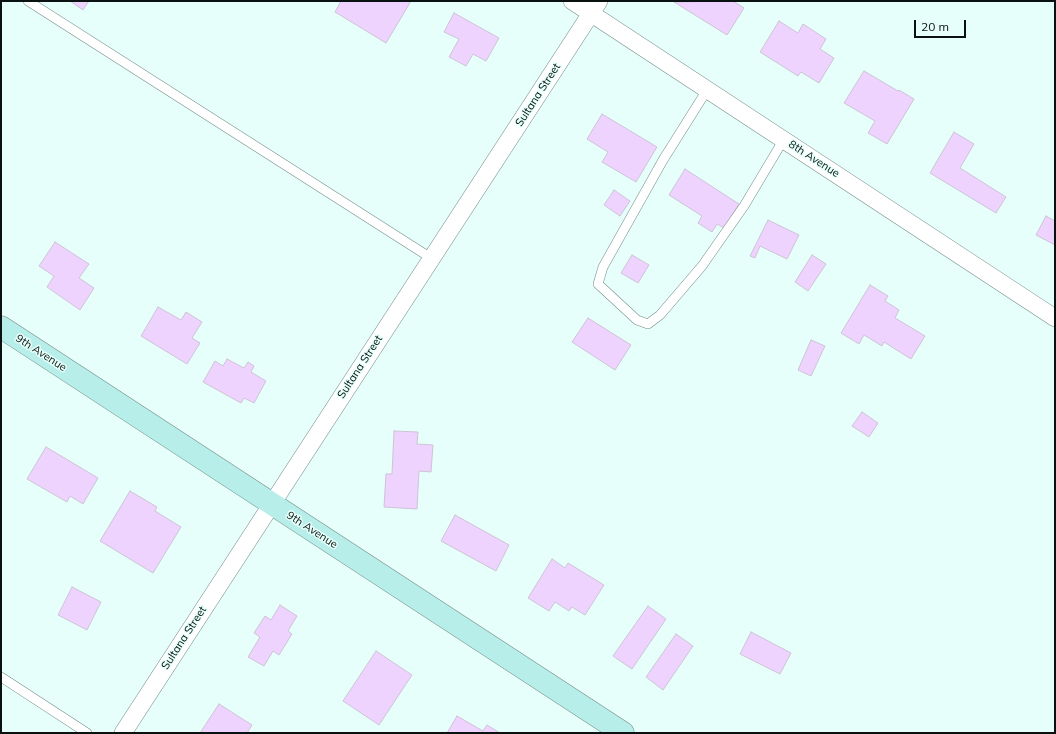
<!DOCTYPE html>
<style>
body{margin:0}
#map{position:relative;width:1056px;height:734px;overflow:hidden;background:#e6fffa;font-family:Mulish,sans-serif}
canvas{display:block}
.frame{position:absolute;inset:0;border:2px solid #091210;pointer-events:none}
.scale{position:absolute;left:914px;top:20px;width:52px;height:18px;box-sizing:border-box;border:2px solid #091210;border-top:0;padding-left:5px;font-size:12px;line-height:14px;white-space:nowrap;color:#091210;-webkit-text-stroke:3px #e6fffa;paint-order:stroke}
</style>
<div id="map">
<canvas width="1056" height="734"></canvas>
<div class="frame"></div>
<div class="scale">20 m</div>
</div>
<script>
const ctx = document.querySelector('canvas').getContext('2d');
ctx.lineJoin = 'round';
function fill(path, color) {
  ctx.fillStyle = color;
  ctx.fill(path, 'evenodd');
}
function shape(rows) {
  const path = new Path2D();
  for (const r of rows) {
    path.moveTo(r[0], r[1]);
    for (let i = 2; i < r.length; i += 2) path.lineTo(r[i], r[i + 1]);
  }
  return path;
}
function strokePath(path, color, width, dash) {
  ctx.strokeStyle = color;
  ctx.lineWidth = width;
  ctx.lineCap = dash ? 'butt' : 'round';
  ctx.setLineDash(dash || []);
  ctx.stroke(path);
}
function label(font, color, halo, rows, align = 'center') {
  ctx.font = font + ' Mulish,sans-serif';
  ctx.lineWidth = 3;
  ctx.setLineDash([]);
  ctx.textBaseline = 'middle';
  ctx.strokeStyle = halo;
  ctx.fillStyle = color;
  for (const [text, x, y, turn = 0] of rows) {
    ctx.save();
    ctx.translate(x, y);
    ctx.rotate((+turn || 0) * Math.PI / 180);
    ctx.textAlign = isNaN(turn) ? turn : align;
    if (halo) ctx.strokeText(text, 0, 0);
    ctx.fillText(text, 0, 0);
    ctx.restore();
  }
}
const building = shape([
 [70,1,89,1,83,10,70,1],
 [341,1,411,1,386,43,335,12,341,1],
 [733,1,744,8,727,35,674,2,733,1],
 [454,13,499,38,486,61,473,54,466,66,449,57,459,39,444,32,454,13],
 [779,21,798,33,803,24,826,39,820,49,834,58,819,83,801,72,798,76,760,52,779,21],
 [864,71,898,91,899,90,914,99,887,144,868,133,875,121,844,103,864,71],
 [602,114,657,147,636,182,602,162,608,152,587,139,602,114],
 [954,132,974,144,960,168,1006,197,996,213,930,173,954,132],
 [685,169,739,204,724,228,717,224,712,232,698,223,702,216,669,195,685,169],
 [614,190,630,201,620,216,604,205,614,190],
 [1046,216,1055,221,1055,245,1036,235,1046,216],
 [768,220,799,235,787,259,760,246,755,258,750,256,768,220],
 [55,242,89,264,79,278,94,288,80,310,47,287,54,276,39,266,55,242],
 [632,255,649,265,638,283,621,273,632,255],
 [812,255,826,264,808,291,795,282,812,255],
 [870,285,888,296,885,301,899,310,895,318,925,336,911,359,884,342,882,346,864,335,859,344,841,333,870,285],
 [158,307,181,320,186,312,202,322,192,338,200,343,187,364,141,336,158,307],
 [588,318,631,345,615,370,572,342,588,318],
 [811,340,825,346,811,376,798,370,811,340],
 [227,359,244,368,248,362,254,366,251,372,266,381,254,403,244,398,241,403,203,382,215,361,223,366,227,359],
 [862,412,878,423,869,437,852,426,862,412],
 [394,431,418,432,417,444,433,445,431,472,419,471,417,509,384,507,386,474,392,474,394,431],
 [46,447,98,478,83,504,70,496,67,502,27,479,46,447],
 [130,491,157,507,155,511,181,527,153,573,100,541,130,491],
 [455,515,509,545,496,571,441,541,455,515],
 [552,559,565,568,568,563,604,585,585,615,572,607,569,611,555,602,549,611,528,598,552,559],
 [72,587,101,602,87,630,58,615,72,587],
 [280,605,297,616,288,631,292,634,279,655,273,651,264,666,248,657,260,637,254,633,265,616,271,620,280,605],
 [648,606,666,619,632,669,613,656,648,606],
 [751,632,791,653,780,674,740,654,751,632],
 [676,634,693,646,663,690,646,677,676,634],
 [376,651,412,675,379,725,343,701,376,651],
 [219,704,252,725,247,733,200,733,219,704],
 [457,716,483,731,487,725,500,733,447,733,457,716]
]);
fill(building, '#eed3ff');
strokePath(building, '#cdc3d4', 1);
const lane = shape([
 [28,1,431,258],
 [707,90,663,160,603,267,598,284,637,320,648,324,660,315,702,266,744,206,784,139],
 [1,677,87,733]
]);
const street = shape([
 [572,1,1055,318],
 [123,733,599,1]
]);
const secondary = shape([
 [1,327,623,733]
]);
strokePath(lane, '#758b87', 10);
strokePath(street, '#758b87', 18);
strokePath(secondary, '#758b87', 23);
strokePath(lane, '#fff', 9);
strokePath(street, '#fff', 17);
strokePath(secondary, '#b7eee9', 22);
label('11px', '#091210', '#e6fffa', [
 ["Sultana Street",538,95,-57],
 ["8th Avenue",814,159,33],
 ["9th Avenue",41,353,33],
 ["Sultana Street",360,367,-57],
 ["9th Avenue",312,530,33],
 ["Sultana Street",184,638,-57]
]);
</script>
